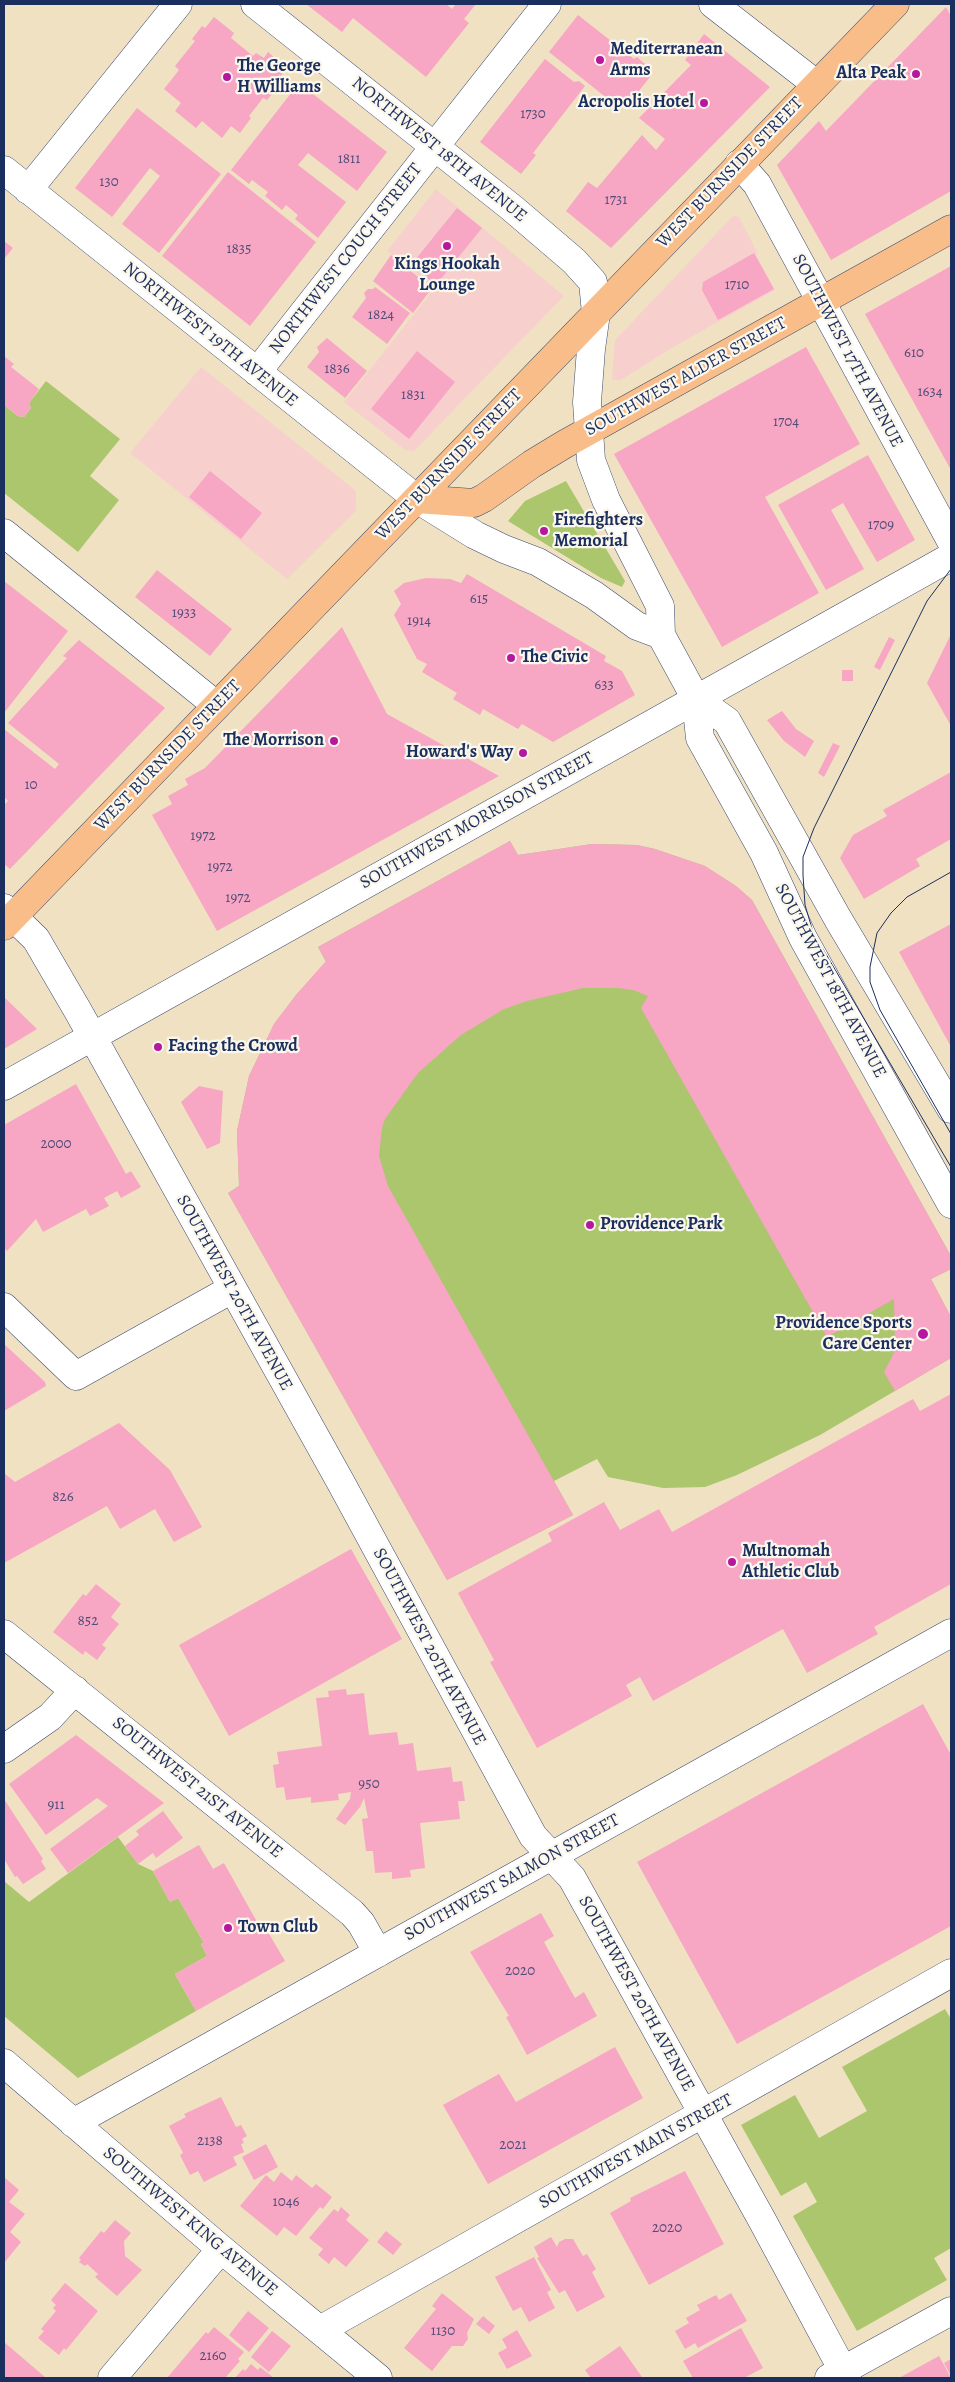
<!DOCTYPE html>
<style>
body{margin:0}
#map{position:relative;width:955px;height:2382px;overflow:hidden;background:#f0e1c2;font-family:Alegreya,serif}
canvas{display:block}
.frame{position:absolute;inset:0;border:5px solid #1b2f5e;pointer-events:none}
</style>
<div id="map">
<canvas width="955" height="2382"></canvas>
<div class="frame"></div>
</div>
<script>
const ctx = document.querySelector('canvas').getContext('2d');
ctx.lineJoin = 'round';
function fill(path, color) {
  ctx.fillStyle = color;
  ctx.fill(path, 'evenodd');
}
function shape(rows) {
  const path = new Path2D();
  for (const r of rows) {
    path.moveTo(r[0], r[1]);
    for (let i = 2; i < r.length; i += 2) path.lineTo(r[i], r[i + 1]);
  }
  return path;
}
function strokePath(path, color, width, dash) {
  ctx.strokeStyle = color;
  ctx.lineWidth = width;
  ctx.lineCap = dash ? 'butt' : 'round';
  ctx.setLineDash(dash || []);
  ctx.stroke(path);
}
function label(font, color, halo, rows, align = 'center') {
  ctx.font = font + ' Alegreya,serif';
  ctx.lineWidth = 4.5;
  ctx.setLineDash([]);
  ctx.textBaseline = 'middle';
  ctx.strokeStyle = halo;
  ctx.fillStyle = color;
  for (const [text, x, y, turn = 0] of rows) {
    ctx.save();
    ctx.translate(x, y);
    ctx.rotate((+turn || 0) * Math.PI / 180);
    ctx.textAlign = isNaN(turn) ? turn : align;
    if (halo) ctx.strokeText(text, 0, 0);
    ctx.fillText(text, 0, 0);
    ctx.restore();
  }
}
fill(shape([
 [436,189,564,296,414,451,405,450,344,402,435,288,387,251],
 [733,216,739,217,758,254,756,255,775,290,675,346,621,380,612,380,615,340],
 [201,367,356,491,356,511,287,579,130,453]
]), '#f7d0ce');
fill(shape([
 [46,381,120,439,90,476,119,500,78,552,4,493,4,405,18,416,24,417,31,408,29,403],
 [566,481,625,581,622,587,601,578,508,521,525,501],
 [510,841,518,855,592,844,637,845,655,849,705,866,736,886,752,900,951,1256,951,1269,931,1279,951,1317,951,1358,820,1435,737,1475,705,1487,663,1488,608,1477,597,1459,554,1481,573,1515,447,1580,228,1193,239,1186,237,1131,249,1076,274,1024,296,995,326,962,318,947],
 [118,1837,138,1864,153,1871,170,1902,178,1898,204,1943,201,1944,207,1956,175,1974,196,2011,78,2078,4,2016,4,1881,29,1902],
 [945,2009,951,2019,951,2248,934,2258,947,2280,857,2331,793,2216,817,2202,806,2182,781,2196,741,2125,795,2095,819,2138,867,2111,842,2067]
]), '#abc66d');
fill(shape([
 [306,4,446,4,452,9,456,4,476,4,464,19,469,23,426,77,353,18,342,32],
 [946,7,951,16,951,191,831,260,777,165,819,121,826,131],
 [578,15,634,59,637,57,645,64,641,70,650,77,626,107,616,99,613,103,549,52],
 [214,17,234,33,231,38,253,56,256,53,264,58,268,52,287,68,274,84,278,87,267,100,263,98,249,116,251,118,240,133,231,126,222,138,202,121,196,128,175,111,181,103,164,89,179,70,175,66,195,41,192,39,202,26,205,28],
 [704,34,770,87,611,248,566,211,588,182,597,188,642,135,656,150,665,139,639,118,691,65,685,60],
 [545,59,574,82,579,81,585,86,533,153,536,155,521,174,480,142],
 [299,83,387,152,357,191,308,153,298,165,346,202,318,238,295,219,298,215,286,205,282,210,265,196,268,192,252,180,249,184,231,170],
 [137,108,221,174,159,253,122,224,160,176,150,168,112,217,75,188],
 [228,172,316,242,250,326,162,256],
 [457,208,482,228,436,285,411,265],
 [4,241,13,248,4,259],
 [754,253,774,289,718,320,702,290,703,282],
 [391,255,432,288,413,313,373,281],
 [951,266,951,470,865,314],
 [375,287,410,313,387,344,352,317,366,298,364,293,368,289,373,289],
 [327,338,367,371,345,398,307,367,319,352,317,347],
 [806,347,860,444,765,497,819,593,722,647,614,454],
 [417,351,455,382,409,439,371,409],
 [4,356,14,364,11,367,39,389,29,403,31,408,24,417,18,416,4,405],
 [868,455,915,540,877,562,843,503,831,510,864,569,826,590,778,505],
 [210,471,262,513,241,539,189,497],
 [157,570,232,629,210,656,135,597],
 [467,574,606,656,604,661,622,671,635,695,553,742,522,724,518,729,483,709,480,715,453,699,457,693,422,672,427,664,417,659,394,615,401,604,394,591,404,583,426,578,450,579,461,583],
 [4,581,68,631,4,713],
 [342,627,387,714,499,776,217,931,152,815,172,804,168,796,188,785,185,779,205,768],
 [951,634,951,726,927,683],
 [889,637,895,640,880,670,874,667],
 [79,640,165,708,10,869,4,864,4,805,8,801,4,797,4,729,55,769,59,764,8,723,67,658,63,656],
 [842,670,853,670,853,681,842,681],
 [782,711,796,729,814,741,805,757,784,741,767,720],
 [833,743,840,746,824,777,818,773],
 [951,772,951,839,916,859,920,866,864,899,840,858,853,835,887,816,883,810],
 [510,841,518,855,592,844,637,845,655,849,705,866,736,886,752,900,951,1256,951,1269,931,1279,951,1317,951,1358,895,1391,884,1372,895,1351,894,1299,827,1337,641,1008,648,996,633,990,618,988,583,988,527,1001,504,1009,461,1035,418,1073,385,1119,382,1128,379,1156,388,1186,573,1515,447,1580,228,1193,239,1186,237,1131,249,1076,274,1024,296,995,326,961,318,947],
 [951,924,951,1047,899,952],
 [4,997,37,1029,4,1049],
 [76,1084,126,1174,131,1171,141,1187,121,1198,117,1191,104,1198,109,1206,90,1216,86,1209,43,1232,36,1219,7,1251,4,1248,4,1125],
 [199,1086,223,1091,220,1143,207,1149,181,1102],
 [4,1344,45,1382,46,1386,4,1411],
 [951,1394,951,1584,874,1627,878,1634,807,1673,783,1629,653,1701,640,1677,626,1685,632,1696,537,1748,490,1662,494,1660,458,1593,552,1541,548,1533,604,1502,620,1530,659,1509,672,1532,913,1399,920,1411],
 [119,1423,170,1470,202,1527,174,1542,155,1509,120,1529,107,1506,4,1563,4,1473,15,1482],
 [351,1549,402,1639,229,1736,179,1645],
 [96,1584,121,1604,111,1617,119,1624,102,1645,106,1648,97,1660,85,1651,83,1655,53,1632,83,1594,86,1596],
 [346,1689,347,1695,364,1693,369,1735,397,1732,399,1745,413,1743,417,1771,451,1767,453,1782,462,1781,465,1801,458,1801,460,1819,420,1823,425,1868,410,1870,411,1877,392,1879,392,1872,375,1873,373,1851,366,1851,362,1819,368,1818,364,1798,360,1807,345,1825,336,1819,350,1799,351,1792,338,1794,339,1800,311,1803,311,1797,286,1800,284,1787,276,1788,273,1765,279,1764,277,1752,322,1746,316,1698,329,1697,328,1691],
 [923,1704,951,1755,951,1926,737,2044,637,1862],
 [76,1735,164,1803,68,1873,50,1849,108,1806,97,1798,46,1835,9,1784],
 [4,1799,43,1859,41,1861,46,1869,23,1884,17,1876,15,1877,4,1859],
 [163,1811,183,1838,156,1858,153,1853,138,1864,125,1846,139,1835,136,1831],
 [199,1845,213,1869,224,1863,261,1929,265,1927,285,1961,196,2011,175,1974,207,1956,201,1944,204,1943,178,1898,170,1902,153,1871],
 [541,1913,554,1936,544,1942,575,1998,584,1992,597,2016,527,2055,506,2017,509,2016,470,1952],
 [615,2047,643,2098,488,2184,443,2105,499,2074,516,2102],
 [221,2097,236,2127,241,2125,247,2136,242,2139,244,2143,241,2144,244,2152,233,2157,237,2165,204,2182,198,2171,190,2175,180,2155,183,2153,169,2126,186,2117,184,2114],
 [266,2144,278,2167,254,2180,242,2157],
 [685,2171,724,2244,649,2285,610,2213,631,2201,630,2198],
 [281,2172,292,2181,296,2175,312,2188,316,2184,332,2197,323,2209,320,2207,296,2236,284,2227,277,2236,240,2206,266,2175,274,2182],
 [4,2177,19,2190,9,2202,25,2214,10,2232,21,2242,4,2263],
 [341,2207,350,2215,346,2220,369,2240,346,2267,334,2257,329,2264,318,2255,323,2249,309,2238,334,2209,338,2212],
 [115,2220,131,2233,124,2241,125,2256,142,2270,117,2296,95,2277,98,2274,87,2264,85,2266,79,2262,81,2260,79,2258,101,2231,104,2233],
 [386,2231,402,2244,393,2255,377,2242],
 [551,2237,557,2247,559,2242,565,2239,573,2239,583,2256,587,2254,596,2269,592,2272,605,2297,577,2312,565,2290,559,2293,537,2258,539,2257,534,2247],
 [534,2257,551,2290,547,2292,555,2308,529,2322,521,2307,513,2311,495,2277],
 [65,2283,98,2311,66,2350,64,2348,59,2355,38,2338,44,2331,41,2329,56,2311,53,2308,56,2305,51,2300],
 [442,2293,474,2319,467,2333,468,2339,463,2346,452,2346,432,2371,404,2348,436,2309,432,2306],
 [731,2293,747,2321,698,2348,695,2343,685,2349,675,2331,689,2323,686,2318,700,2310,697,2305,716,2295,719,2300],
 [248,2311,269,2328,249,2352,229,2335],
 [483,2316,495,2326,489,2334,476,2324],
 [214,2327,244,2352,238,2359,240,2361,225,2378,167,2378,206,2332,208,2334],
 [741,2328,763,2368,744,2378,693,2378,683,2361],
 [517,2330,532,2356,507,2369,498,2353,507,2348,502,2339],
 [272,2331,291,2346,269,2372,251,2357],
 [4,2342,45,2377,44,2378,4,2378],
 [620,2346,642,2377,591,2378,585,2370],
 [939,2356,951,2378,899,2378],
 [951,2359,951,2376,944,2363],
 [251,2364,258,2370,260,2367,274,2378,235,2378,243,2369,245,2371]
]), '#f7a6c4');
const minor = shape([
 [255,4,512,208,574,261,593,282,596,313,591,349,587,402,591,460,606,500,660,606,661,635,696,699,700,738,764,853,803,938,951,1204],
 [713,4,816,84],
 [739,164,757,184,951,541],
 [4,170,417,499,475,535,504,549,538,562,594,595,637,626,661,635],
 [28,190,178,4],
 [257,372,547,4],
 [4,533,216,705],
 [696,699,727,721,838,919,951,1109],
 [4,908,36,939,78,1011,340,1481,533,1836,572,1878,762,2220,847,2378],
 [4,1086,951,557],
 [4,1307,76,1376,232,1289],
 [4,1634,352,1913,361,1923,378,1953],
 [4,1749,50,1717,75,1690],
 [4,2063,221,2249,378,2378],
 [73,2123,951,1633],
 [320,2330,951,1973],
 [112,2378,221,2249],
 [829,2378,951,2311]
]);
const major = shape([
 [417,499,474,503,484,498,532,464,565,444,951,229],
 [4,926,895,4]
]);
strokePath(minor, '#3b4a6d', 29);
strokePath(major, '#3b4a6d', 29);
strokePath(minor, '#fff', 28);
strokePath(major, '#f8bd89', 28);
strokePath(shape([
 [951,569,927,601,814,828,803,857,803,875,805,905,813,932,951,1167],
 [951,872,907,897,891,913,877,933,870,967,870,982,880,1010,951,1134]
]), '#1b2f5e', 1);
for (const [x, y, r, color] of [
 [600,60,5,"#b5179e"],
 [916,74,5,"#b5179e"],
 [227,77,5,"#b5179e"],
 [704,103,5,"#b5179e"],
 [447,246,5,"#b5179e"],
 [544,531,5,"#b5179e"],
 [511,658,5,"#b5179e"],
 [334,741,5,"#b5179e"],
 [523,753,5,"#b5179e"],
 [158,1047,5,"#b5179e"],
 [590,1225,5,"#b5179e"],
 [923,1334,6,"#b5179e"],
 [732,1562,5,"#b5179e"],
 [228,1928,5,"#b5179e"]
]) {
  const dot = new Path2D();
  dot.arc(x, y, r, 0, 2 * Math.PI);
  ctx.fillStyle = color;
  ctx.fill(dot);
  strokePath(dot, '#fbf7ec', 2);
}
label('15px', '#524d78', null, [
 ["1730",533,114],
 ["1811",349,159],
 ["130",109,182],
 ["1731",616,200],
 ["1835",239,249],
 ["1710",737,285],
 ["1824",381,315],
 ["610",914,353],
 ["1836",337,369],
 ["1634",930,392],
 ["1831",413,395],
 ["1704",786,422],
 ["1709",881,525],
 ["615",479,599],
 ["1933",184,613],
 ["1914",419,621],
 ["633",604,685],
 ["10",31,785],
 ["1972",203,836],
 ["1972",220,867],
 ["1972",238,898],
 ["2000",56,1144],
 ["826",63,1497],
 ["852",88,1621],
 ["950",369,1784],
 ["911",56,1805],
 ["2020",520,1971],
 ["2138",210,2141],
 ["2021",513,2145],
 ["1046",286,2202],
 ["2020",667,2228],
 ["1130",443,2331],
 ["2160",213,2356]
]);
label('bold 18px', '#1b2f5e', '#fbf7ec', [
 ["Mediterranean",610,50],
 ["Arms",610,71],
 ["The George",237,67],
 ["H Williams",237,88],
 ["Alta Peak",906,74,"right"],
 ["Acropolis Hotel",694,103,"right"],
 ["Kings Hookah",447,265,"center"],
 ["Lounge",447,286,"center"],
 ["Firefighters",554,521],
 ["Memorial",554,542],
 ["The Civic",521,658],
 ["The Morrison",324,741,"right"],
 ["Howard's Way",513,753,"right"],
 ["Facing the Crowd",168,1047],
 ["Providence Park",600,1225],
 ["Providence Sports",912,1324,"right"],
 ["Care Center",912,1345,"right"],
 ["Multnomah",742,1552],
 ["Athletic Club",742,1573],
 ["Town Club",238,1928]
], 'left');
label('18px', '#1b2f5e', '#fbf7ec', [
 ["NORTHWEST 18TH AVENUE",439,150,39],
 ["WEST BURNSIDE STREET",730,173,-46],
 ["NORTHWEST COUCH STREET",346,259,-52],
 ["NORTHWEST 19TH AVENUE",210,335,39],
 ["SOUTHWEST 17TH AVENUE",847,351,62],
 ["SOUTHWEST ALDER STREET",686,377,-29],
 ["WEST BURNSIDE STREET",449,465,-46],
 ["WEST BURNSIDE STREET",168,756,-46],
 ["SOUTHWEST MORRISON STREET",477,821,-29],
 ["SOUTHWEST 18TH AVENUE",830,981,62],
 ["SOUTHWEST 20TH AVENUE",234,1293,61],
 ["SOUTHWEST 20TH AVENUE",429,1647,62],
 ["SOUTHWEST 21ST AVENUE",197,1788,39],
 ["SOUTHWEST SALMON STREET",512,1878,-29],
 ["SOUTHWEST 20TH AVENUE",636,1994,61],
 ["SOUTHWEST MAIN STREET",636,2152,-29],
 ["SOUTHWEST KING AVENUE",190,2222,40]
]);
</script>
